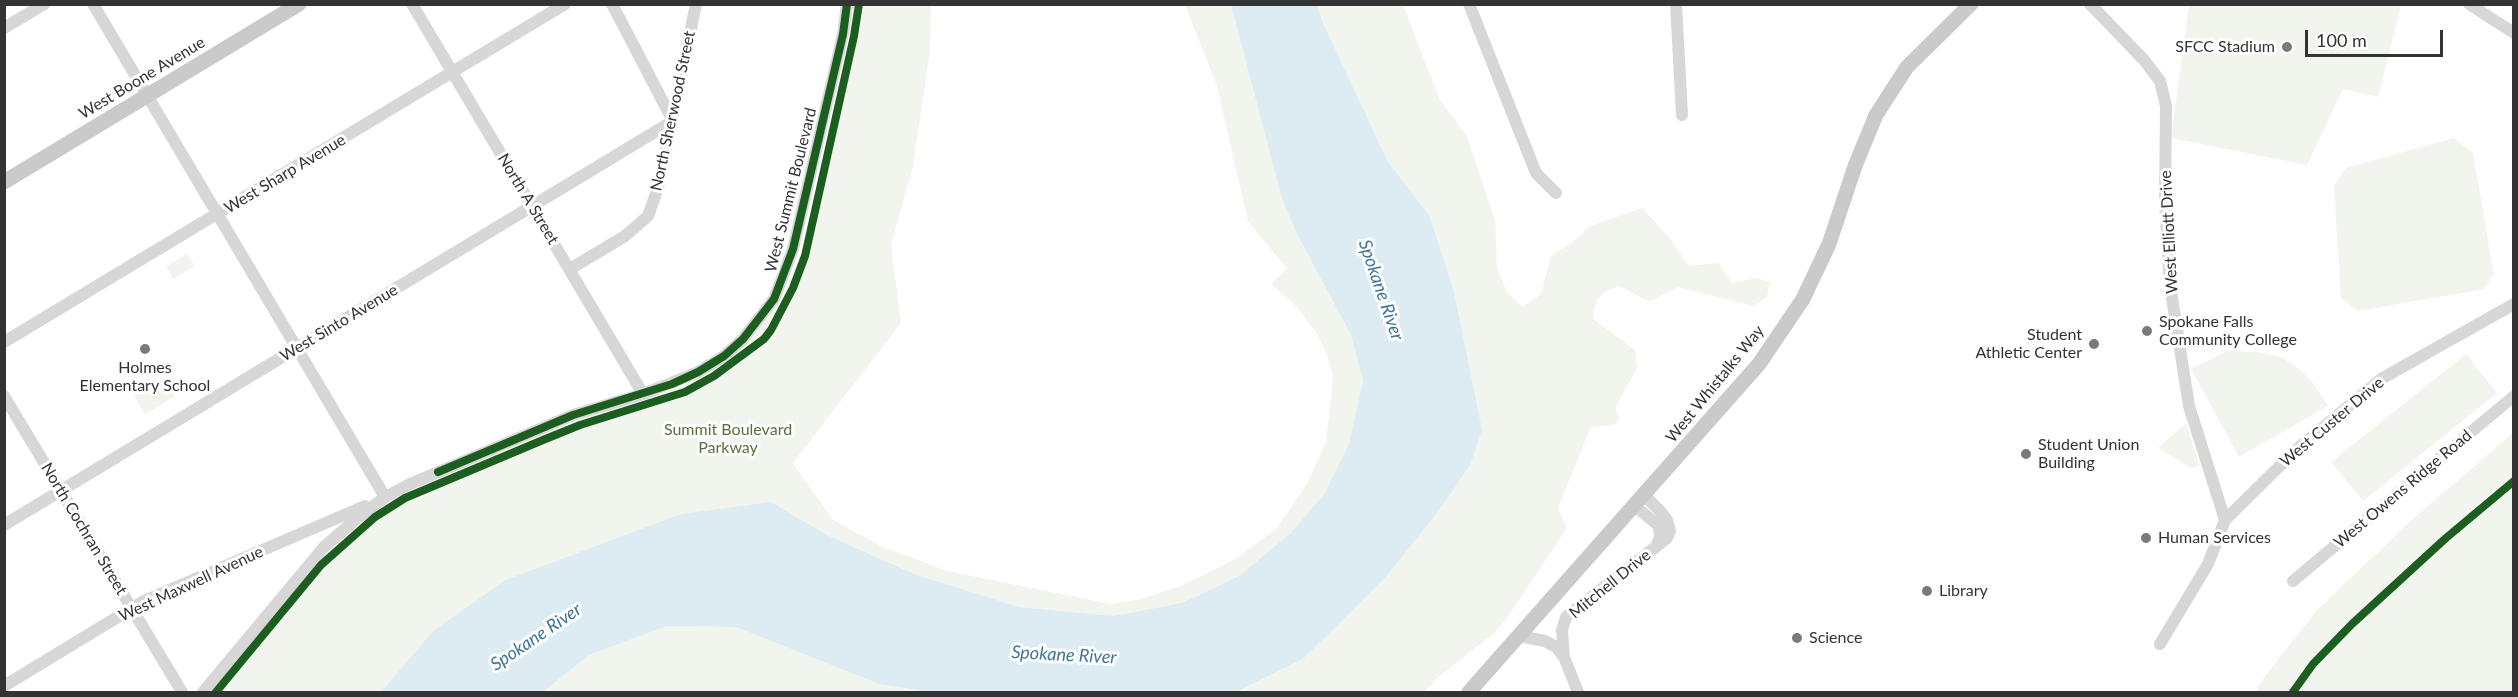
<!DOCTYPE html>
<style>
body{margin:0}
#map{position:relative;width:2518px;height:697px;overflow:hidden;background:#fff;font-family:Lato,sans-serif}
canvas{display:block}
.frame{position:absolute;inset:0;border:6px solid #333;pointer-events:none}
.scale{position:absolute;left:2305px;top:30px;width:138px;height:27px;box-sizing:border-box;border:3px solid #333;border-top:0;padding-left:8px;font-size:18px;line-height:21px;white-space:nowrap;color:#333;-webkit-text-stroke:4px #fff;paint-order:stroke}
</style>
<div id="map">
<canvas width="2518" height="697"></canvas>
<div class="frame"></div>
<div class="scale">100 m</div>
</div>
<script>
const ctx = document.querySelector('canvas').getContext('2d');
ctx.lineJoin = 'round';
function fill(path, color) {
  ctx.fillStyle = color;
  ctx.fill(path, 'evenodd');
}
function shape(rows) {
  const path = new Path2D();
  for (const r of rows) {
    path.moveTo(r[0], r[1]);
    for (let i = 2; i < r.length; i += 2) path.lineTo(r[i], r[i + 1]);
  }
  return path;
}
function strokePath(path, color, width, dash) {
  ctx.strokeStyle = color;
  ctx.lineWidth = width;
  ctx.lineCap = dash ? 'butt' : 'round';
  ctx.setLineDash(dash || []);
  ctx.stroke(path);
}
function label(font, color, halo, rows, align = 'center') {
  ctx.font = font + ' Lato,sans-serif';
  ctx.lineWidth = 6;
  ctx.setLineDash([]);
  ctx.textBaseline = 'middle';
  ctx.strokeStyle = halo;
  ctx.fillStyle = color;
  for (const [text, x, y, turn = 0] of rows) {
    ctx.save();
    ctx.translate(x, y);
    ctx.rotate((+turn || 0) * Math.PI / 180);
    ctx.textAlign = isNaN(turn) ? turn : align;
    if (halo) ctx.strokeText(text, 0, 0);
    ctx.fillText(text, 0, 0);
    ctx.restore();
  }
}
fill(shape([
 [853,5,931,5,930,51,913,166,891,245,901,323,793,463,833,520,881,546,947,571,1111,604,1141,599,1183,585,1234,560,1277,528,1308,482,1326,442,1333,378,1328,357,1317,334,1297,307,1271,284,1287,269,1248,221,1217,86,1185,5,1231,5,1282,199,1296,232,1351,335,1363,381,1349,445,1325,493,1291,533,1239,576,1182,603,1113,616,1019,607,914,574,827,535,771,502,433,631,381,692,208,692,336,543,388,502,440,477,587,417,684,386,728,360,756,334,779,302,796,266,803,244,848,42],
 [1317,5,1403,5,1440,100,1467,136,1495,220,1497,267,1507,292,1523,307,1541,294,1551,256,1578,238,1590,226,1642,208,1668,236,1689,266,1718,263,1732,283,1757,278,1770,282,1767,297,1754,306,1678,287,1649,302,1620,286,1608,290,1596,300,1593,319,1635,350,1637,369,1615,408,1620,419,1613,425,1591,427,1558,508,1567,528,1507,618,1494,633,1436,679,1425,692,1236,692,1303,659,1386,577,1437,513,1429,215,1388,162,1323,23],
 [2189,5,2401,5,2378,97,2343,89,2307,165,2171,138],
 [2454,138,2473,153,2494,274,2484,289,2358,311,2341,298,2334,185,2346,168],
 [187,254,195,266,173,279,166,266],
 [2228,351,2257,352,2281,357,2301,370,2314,384,2328,406,2239,457,2191,369],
 [2466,354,2497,393,2363,501,2331,462],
 [164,378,175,396,145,414,134,396],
 [2186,423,2200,466,2191,468,2158,448],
 [2513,433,2513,692,2255,692,2265,676,2317,610,2415,517],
 [667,626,736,627,879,684,930,692,543,692,589,655]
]), '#f1f5ed');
fill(shape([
 [1231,5,1317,5,1323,23,1388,162,1429,215,1454,292,1482,430,1470,465,1437,513,1386,577,1303,659,1236,692,930,692,879,684,736,627,667,626,589,655,543,692,381,692,433,631,506,580,681,514,697,512,771,502,827,535,914,574,1019,607,1113,616,1182,603,1239,576,1291,533,1325,493,1349,444,1363,381,1351,335,1296,232,1282,199]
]), '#ddebf3');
strokePath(shape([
 [93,4,385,497],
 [412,4,643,394],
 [1469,4,1536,173,1556,193],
 [1676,4,1682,115],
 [2090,4,2144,60,2160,81,2166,106,2165,202,2170,285,2189,406,2225,520,2208,564,2160,644],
 [2469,4,2514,33],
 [4,28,44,4],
 [570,269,625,236,648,216,658,188,696,4],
 [4,342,565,4],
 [4,396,182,692],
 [1635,506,1659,526,1660,537,1656,547],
 [2225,520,2297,449,2381,379,2514,304],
 [4,525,673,121,612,4],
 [2293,581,2514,396],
 [1519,636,1545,641,1556,647,1564,657],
 [4,686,144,601,365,506],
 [203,692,324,547,355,520,385,497,410,484,573,415,643,394,698,372,724,356,743,339,774,299,793,249,843,34,847,4],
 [1578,692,1564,657,1562,630,1566,617,1667,538,1670,531,1667,520,1660,511,1645,496]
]), '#d7d7d7', 12);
strokePath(shape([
 [4,182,299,4],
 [1469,692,1759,364,1803,299,1829,244,1855,166,1876,115,1907,67,1971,4]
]), '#cacaca', 15);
strokePath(shape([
 [438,472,573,415,672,384,698,372,724,356,743,339,774,299,793,249,843,34,847,4],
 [216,692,321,565,375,517,405,498,543,440,580,425,685,392,714,376,764,339,771,330,793,288,805,256,854,36,859,4],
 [2293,692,2313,664,2352,624,2446,538,2514,481]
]), '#1b5e20', 8);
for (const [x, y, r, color] of [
 [2287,47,6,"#7a7a7a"],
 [2147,331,6,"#7a7a7a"],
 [2094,344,6,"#7a7a7a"],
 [145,349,6,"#7a7a7a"],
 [2026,454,6,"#7a7a7a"],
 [2146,538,6,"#7a7a7a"],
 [1927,591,6,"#7a7a7a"],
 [1797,638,6,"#7a7a7a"]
]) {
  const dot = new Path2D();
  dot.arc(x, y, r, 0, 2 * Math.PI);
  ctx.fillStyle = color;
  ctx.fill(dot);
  strokePath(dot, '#fff', 2);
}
label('16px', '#333', '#fff', [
 ["SFCC Stadium",2275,47,"right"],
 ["Spokane Falls",2159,322],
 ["Community College",2159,340],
 ["Student",2082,335,"right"],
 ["Athletic Center",2082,353,"right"],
 ["Holmes",145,368,"center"],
 ["Elementary School",145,386,"center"],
 ["Student Union",2038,445],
 ["Building",2038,463],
 ["Human Services",2158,538],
 ["Library",1939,591],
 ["Science",1809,638]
], 'left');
label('16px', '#333', '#fff', [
 ["West Boone Avenue",142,78,-31],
 ["North Sherwood Street",673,111,-78],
 ["West Sharp Avenue",285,174,-31],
 ["West Summit Boulevard",791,190,-76],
 ["North A Street",528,199,59],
 ["West Elliott Drive",2169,232,-93],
 ["West Sinto Avenue",339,323,-31],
 ["West Whistalks Way",1715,384,-51],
 ["West Custer Drive",2332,422,-40],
 ["West Owens Ridge Road",2403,489,-40],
 ["North Cochran Street",84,529,59],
 ["West Maxwell Avenue",191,584,-25],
 ["Mitchell Drive",1610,584,-39]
]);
label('16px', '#56703f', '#fff', [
 ["Summit Boulevard",728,430],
 ["Parkway",728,448]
]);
label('italic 18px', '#3f7597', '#fff', [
 ["Spokane River",1381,290,71],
 ["Spokane River",536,637,-34],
 ["Spokane River",1064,655,3]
]);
</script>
